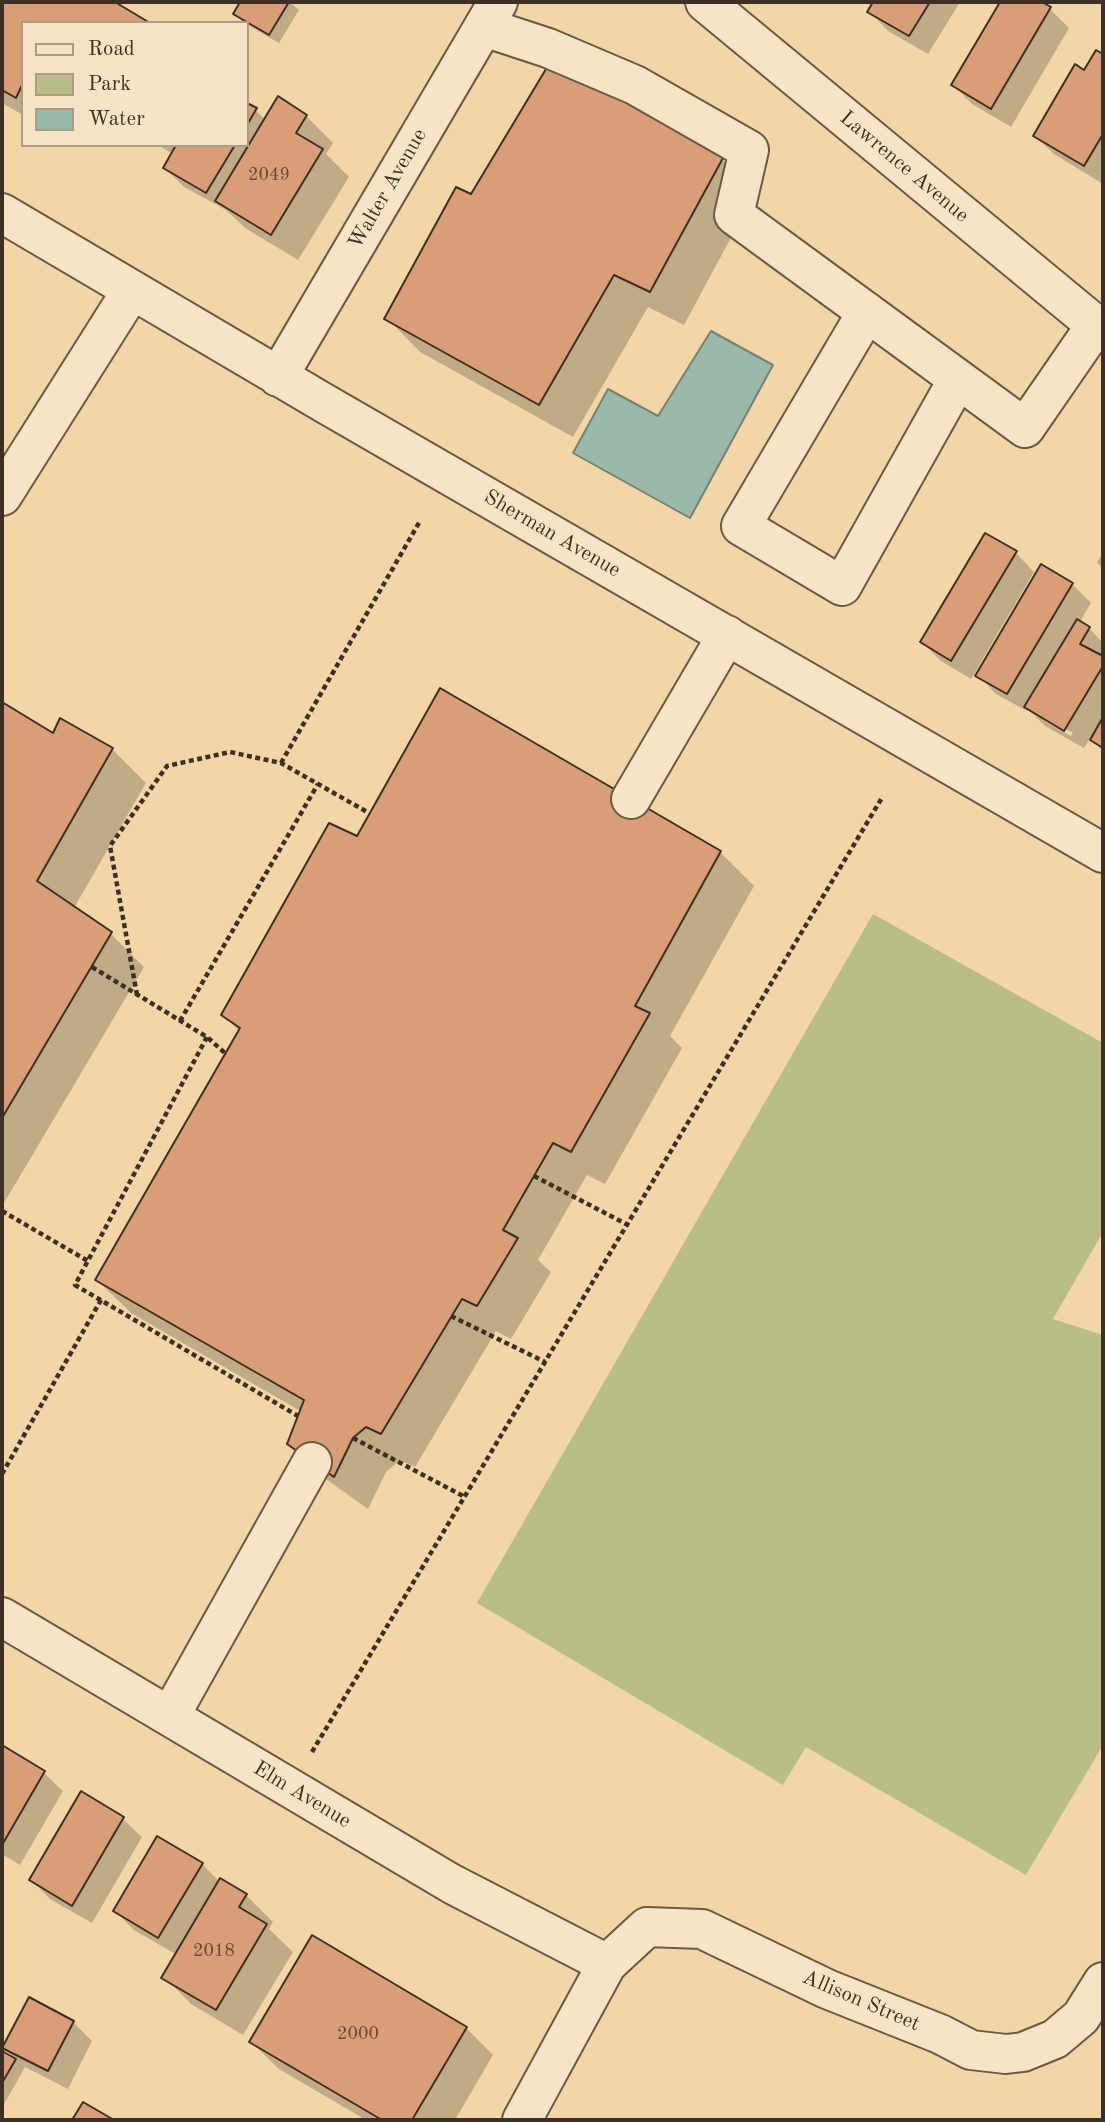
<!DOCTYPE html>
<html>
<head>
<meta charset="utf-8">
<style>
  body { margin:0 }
  #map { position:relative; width:1105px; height:2122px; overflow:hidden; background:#f2d6a8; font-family:"Old Standard TT",serif }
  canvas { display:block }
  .frame { position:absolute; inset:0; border:4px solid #3d2f23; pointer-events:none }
  .legend { position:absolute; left:21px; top:21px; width:228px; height:126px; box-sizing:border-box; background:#f7e4c6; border:2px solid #ad9c85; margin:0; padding:9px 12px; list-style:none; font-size:21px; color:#3d2f23 }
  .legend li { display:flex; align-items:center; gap:14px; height:35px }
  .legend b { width:35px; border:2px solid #ad9c85 }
</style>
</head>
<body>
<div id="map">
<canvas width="1105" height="2122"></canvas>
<div class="frame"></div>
<ul class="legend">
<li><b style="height:9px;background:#f7e4c6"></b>Road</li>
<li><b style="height:19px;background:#b9be89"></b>Park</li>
<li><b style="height:19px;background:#9bb9a9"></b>Water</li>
</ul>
</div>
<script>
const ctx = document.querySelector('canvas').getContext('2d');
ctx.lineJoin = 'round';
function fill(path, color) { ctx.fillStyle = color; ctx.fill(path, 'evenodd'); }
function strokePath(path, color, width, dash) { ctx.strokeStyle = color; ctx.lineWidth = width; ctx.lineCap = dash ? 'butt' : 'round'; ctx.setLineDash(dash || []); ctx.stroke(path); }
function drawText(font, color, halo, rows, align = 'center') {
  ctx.font = font + ' "Old Standard TT",serif'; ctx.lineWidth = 6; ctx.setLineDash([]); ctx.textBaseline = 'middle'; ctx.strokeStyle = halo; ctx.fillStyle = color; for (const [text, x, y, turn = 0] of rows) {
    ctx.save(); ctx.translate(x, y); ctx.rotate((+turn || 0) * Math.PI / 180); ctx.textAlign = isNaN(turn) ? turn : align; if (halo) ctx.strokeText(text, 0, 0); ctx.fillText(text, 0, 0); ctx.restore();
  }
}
fill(new Path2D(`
  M873,914l230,129v189l-50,87 50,16v410l-77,130 -220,-128 -23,38 -306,-182z`), '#b9be89');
const water = new Path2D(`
  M711,331l62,34 -83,153 -117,-65 35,-64 50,27z`);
fill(water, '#9bb9a9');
strokePath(water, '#758273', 2);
fill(new Path2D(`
  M2,2h110l35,21h-124v92l-21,-12z
  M242,2h48l9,8 -20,33 -35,-20 -9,-9z
  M875,2h85l-32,52 -40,-23 -18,-19z
  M1002,2h36l12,7 19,19 -58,99 -39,-23 -19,-19z
  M1097,52l6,4v128l-49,-30 -19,-18 50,-63z
  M247,105l8,5 11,10 40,-4 27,27 -7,11 23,23 -51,83 -53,-32 -19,-18 -42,-23 -19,-19 8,-14 -15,-9h89z
  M722,159l33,34 -71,132 -36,-18 -75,130 -153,-85 -33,-34 84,-122z
  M1016,553l18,19 -63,107 -30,-18 -19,-19z
  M1103,553v16l-6,-7z
  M1072,584l19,19 -12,20 10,5 14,15v108l-13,-13 -6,10 -39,-22 -17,-17 -1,2 -31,-17 -18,-19zM1046,718l27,15 -2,3 -25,-14z
  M2,704l52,31 58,14 34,34 -72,125 37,26 33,33 -140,236 -2,-2z
  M357,838l363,14 34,34 -84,150 12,12 -77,136 -18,-9 -49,85 13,12 -40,67 -15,-8 -81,136 -15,-7 -14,12 -18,37 -45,-32 -34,-34 13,-31 -171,-99 -34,-33 143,-248 -17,-17z
  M2,1747l42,26 19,18 -43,74 -18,-11z
  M81,1794l42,25 19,18 -50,86 -42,-24 -19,-19z
  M202,1864l18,18 26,13 27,27 -4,7 24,23 -50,83 -52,-31 -27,-27 13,-22 -43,-25 -19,-19z
  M73,2022l19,19 -24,48 -43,-22 -23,41v-55l15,8 -13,-13z
  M466,2028l27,27 -38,65h-89l-87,-51 -28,-27z`), '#0003');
const building = new Path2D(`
  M2,2h113l35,21h-127v60l-7,15 -14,-8z
  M240,2h49l-20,33 -36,-21z
  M873,2h57l-21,34 -42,-24z
  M1000,2h42l9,5 -60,102 -40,-24z
  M1096,50l7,4v80l-19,32 -51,-30 42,-72 9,6z
  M552,59l171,99 -73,134 -36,-17 -75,130 -155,-86 72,-132 15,7z
  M278,96l29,19 -11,18 27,16 -52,86 -56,-34z
  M247,103l10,5 -10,17z
  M176,145h59l-29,48 -43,-25z
  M985,533l32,18 -66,110 -31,-19z
  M1041,564l32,19 -66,111 -32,-18z
  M1077,619l13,8 -10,17 23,12v10l-39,65 -40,-24z
  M440,688l281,163 -86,155 15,7 -79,139 -18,-9 -50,87 15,8 -41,68 -15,-7 -81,135 -15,-7 -13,11 -19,39 -47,-33 17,-44 -209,-120 145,-252 -19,-13 108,-192 28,13z
  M2,702l51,31 7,-15 53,30 -76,133 75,51 -110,186z
  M1103,717v31l-13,-8z
  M2,1745l43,26 -43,74z
  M81,1791l43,26 -52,89 -43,-26z
  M157,1836l46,27 -45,75 -45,-27z
  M220,1878l27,16 -8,13 28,17 -51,86 -55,-32z
  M312,1935l155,92 -55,93h-30l-133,-78z
  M29,1997l45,24 -26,50 -46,-23z
  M2,2051l14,8 -14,24z
  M83,2102l31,18h-42z`);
fill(building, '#d99e77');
strokePath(building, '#3d2f23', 2);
const minor = new Path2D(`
  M705,2l398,329
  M484,27l64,21 87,37 114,65 -15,65 291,213 71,-103
  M2,213l322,190 779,450
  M867,312l-126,214 101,60 116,-207
  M278,377l220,-375
  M2,496l130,-206
  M631,799l96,-164
  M2,1617l450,267 155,80
  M170,1716l142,-254
  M522,2120l85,-156 40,-37 55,2 125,60 113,45 31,16 35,4 17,-2 32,-13 26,-22 22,-35`);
strokePath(minor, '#6a5944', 42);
strokePath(new Path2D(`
  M281,763l139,-242
  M92,967l115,70 19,17
  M137,995l-27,-149 57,-80 63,-14 51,11 88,50
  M180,1021l138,-237
  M207,1037l-132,248 223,131
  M534,1176l94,49
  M2,1211l86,50
  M451,1316l94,46
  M353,1438l112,59
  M2,1474l99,-174
  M312,1752l571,-956`), '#3d2f23', 4.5, [5, 3.5]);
strokePath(minor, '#f7e4c6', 38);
drawText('18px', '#644b38', null, [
  ["2049",269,175],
  ["2018",214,1951],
  ["2000",358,2034]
]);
drawText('21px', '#3d2f23', '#f7e4c6', [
  ["Lawrence Avenue",904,167,40],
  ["Walter Avenue",388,189,-60],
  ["Sherman Avenue",552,534,30],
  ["Elm Avenue",302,1795,31],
  ["Allison Street",861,2001,23]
]);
</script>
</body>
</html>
